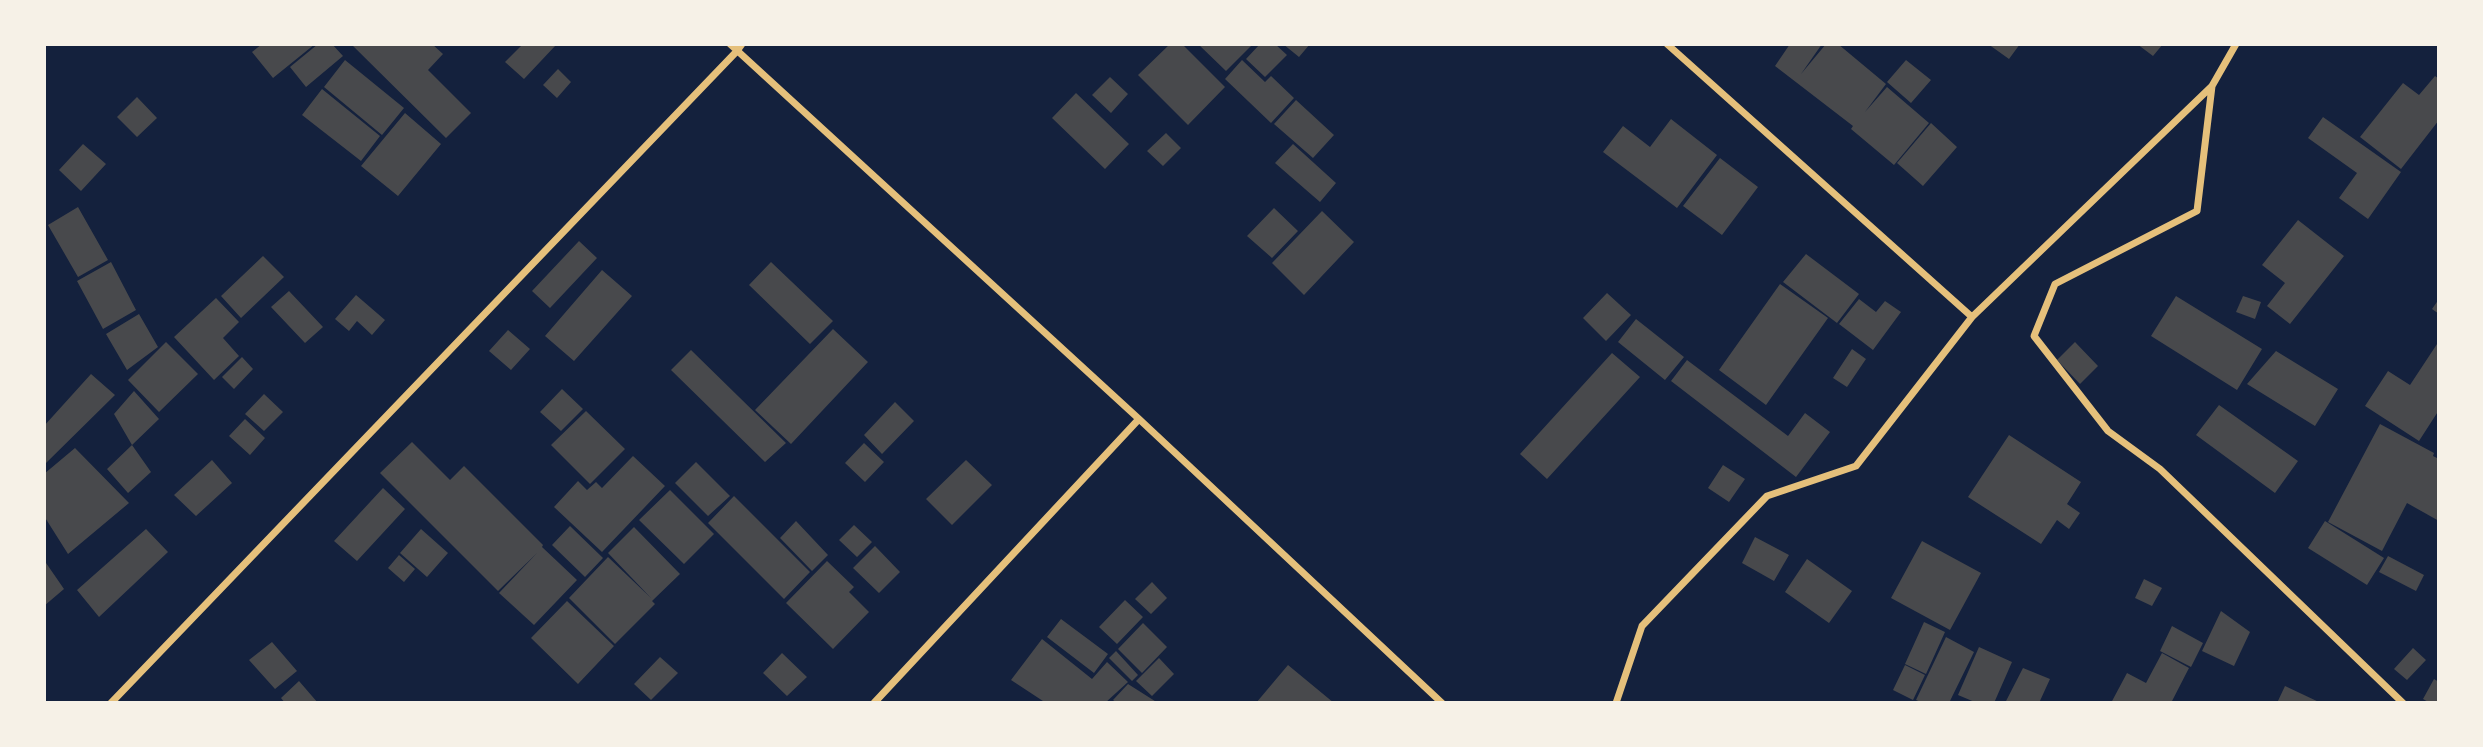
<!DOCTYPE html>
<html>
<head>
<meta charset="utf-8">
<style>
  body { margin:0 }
  #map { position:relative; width:2483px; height:747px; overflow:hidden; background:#14213d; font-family:Inter,sans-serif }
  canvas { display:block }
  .frame { position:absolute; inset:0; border:46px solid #f6f1e7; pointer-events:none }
</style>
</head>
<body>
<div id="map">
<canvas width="2483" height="747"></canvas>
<div class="frame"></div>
</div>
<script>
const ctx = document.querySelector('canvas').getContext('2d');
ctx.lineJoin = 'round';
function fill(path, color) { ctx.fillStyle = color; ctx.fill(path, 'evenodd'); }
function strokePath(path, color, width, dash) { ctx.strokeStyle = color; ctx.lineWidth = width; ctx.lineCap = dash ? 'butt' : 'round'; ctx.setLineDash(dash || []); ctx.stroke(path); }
fill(new Path2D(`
  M262,44h53l-42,34 -21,-26z
  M318,44h14l11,12 -37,31 -16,-20z
  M351,44h81l11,10 -15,16 43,43 -25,25z
  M523,44l33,1 -32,34 -19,-17z
  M1170,44h12l43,43 -37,38 -50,-50z
  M1198,44h55l-27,27z
  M1260,44h15l12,11 -22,22 -19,-18z
  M1283,44h27l-11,13z
  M1790,44h32l-21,30 25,-30h12l48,40 -21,28 22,-25 42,36 -35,42 -43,-36 2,-3 -78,-60z
  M1988,44h32l-11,15z
  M2137,44h26l-10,12z
  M345,60l59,48 -22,27 -58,-48z
  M1242,60l23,22 6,-6 23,22 -23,25 -46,-44z
  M1906,60l25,20 -20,23 -24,-21z
  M558,69l13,13 -14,16 -14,-13z
  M2435,76l4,3v41l-38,49 -41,-32 43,-54 16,12z
  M1110,77l18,17 -17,19 -19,-18z
  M322,89l58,47 -19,25 -59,-46z
  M1076,93l53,51 -24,25 -53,-51z
  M137,97l20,21 -20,19 -20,-20z
  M1296,100l38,35 -21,23 -39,-34z
  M405,113l36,31 -43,52 -37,-30z
  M2323,117l78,55 -33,47 -29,-21 18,-25 -49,-35z
  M1671,119l46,36 -40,53 -74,-56 20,-26 27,21z
  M1931,123l26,24 -34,39 -26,-23z
  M1166,133l15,15 -18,18 -16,-15z
  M83,144l23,20 -25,27 -22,-21z
  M1293,144l43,39 -16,19 -45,-39z
  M1720,158l38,29 -36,48 -39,-29z
  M78,207l30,53 -30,17 -30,-52z
  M1274,208l24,23 -26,27 -25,-22z
  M1322,211l32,31 -50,53 -32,-32z
  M2298,220l46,36 -54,68 -23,-18 18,-23 -23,-18z
  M579,241l18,17 -47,50 -18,-17z
  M1806,254l53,40 -22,29 -54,-41z
  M263,256l21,21 -43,41 -20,-22z
  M111,262l25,48 -33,19 -26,-48z
  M771,262l62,59 -23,23 -61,-59z
  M602,270l30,26 -58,65 -29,-25z
  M1780,284l48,34 -62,87 -47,-35z
  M289,291l34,36 -18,16 -34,-36z
  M1607,293l24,22 -25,26 -23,-23z
  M356,295l29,25 -13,15 -15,-14 -8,10 -14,-12z
  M2176,296l86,53 -25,41 -86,-54z
  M2243,296l18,6 -6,17 -19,-7z
  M216,298l23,24 -16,16 16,18 -25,24 -40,-43z
  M1859,299l17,13 9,-11 16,11 -28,38 -34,-26z
  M2439,299v15l-7,-5z
  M139,314l19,33 -31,23 -21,-36z
  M1636,319l48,38 -19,23 -47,-38z
  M833,329l35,33 -77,82 -36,-34z
  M508,330l22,19 -19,21 -22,-19z
  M2439,341v69l-20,31 -54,-35 23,-35 22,14z
  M166,342l32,32 -39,38 -31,-32z
  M2075,342l23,24 -18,18 -23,-24z
  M1852,349l14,10 -19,28 -14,-9z
  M691,350l95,93 -21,19 -94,-92z
  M2276,351l62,38 -23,37 -68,-42z
  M1612,353l28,24 -93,102 -27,-25z
  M242,357l11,12 -19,20 -12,-12z
  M1687,360l101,76 17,-23 25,19 -34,45 -125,-96z
  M91,374l24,21 -71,70v-39z
  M562,389l21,20 -22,22 -21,-19z
  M134,391l25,28 -27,26 19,27 -23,21 -21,-24 25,-24 -18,-31z
  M264,394l19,18 -19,19 -19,-17z
  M895,402l19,19 -32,33 -18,-19z
  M2219,405l79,56 -23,32 -79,-58z
  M586,411l39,38 -35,35 -39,-39z
  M245,419l20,19 -15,17 -21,-19z
  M2380,424l54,29 -1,3 6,3v62l-32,-18 -25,48 -54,-29z
  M2009,435l72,47 -14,22 13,9 -11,16 -12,-9 -16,24 -73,-47z
  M412,442l38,38 14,-14 79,79 -1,2 35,33 -43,45 -35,-32 38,-40 -39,38 -118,-118z
  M864,443l20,19 -19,20 -20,-19z
  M75,448l54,55 -61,51 -24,-38v-42z
  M633,456l32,30 -63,66 -48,-45 24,-26 9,9 9,-8 6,6z
  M212,460l20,23 -36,33 -22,-21z
  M966,460l26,25 -40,40 -26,-26z
  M696,462l34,34 -22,20 -33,-33z
  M1723,465l22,14 -16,23 -21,-14z
  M383,488l22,21 -48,52 -23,-20z
  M670,490l44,44 -30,30 -45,-44z
  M734,496l76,76 -26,27 -76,-76z
  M796,521l32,34 -16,16 -32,-33z
  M2325,521l59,37 -17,27 -59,-37z
  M854,525l18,17 -15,15 -18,-17z
  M570,526l33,32 -18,19 -33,-32z
  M634,527l46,47 -28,27 3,3 -40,40 -46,-46 39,-41 43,41 -43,-45z
  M146,529l22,23 -69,65 -22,-27z
  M421,529l27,24 -21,24 -27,-24z
  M1755,537l34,18 -15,26 -32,-18z
  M1922,541l59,32 -31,57 -59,-32z
  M875,546l25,26 -21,21 -26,-25z
  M399,555l16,14 -11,13 -16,-14z
  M2388,556l36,19 -8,16 -37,-19z
  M1807,559l45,32 -23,32 -44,-31z
  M44,560l20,29 -20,17z
  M827,561l27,26 -5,5 20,20 -36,37 -47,-46z
  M2144,579l18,9 -10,18 -17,-8z
  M1152,582l15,16 -16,16 -16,-15z
  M1125,600l18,17 -26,27 -18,-17z
  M567,601l47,45 -36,38 -47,-46z
  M2221,611l29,21 -16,34 -32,-15z
  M1061,619l47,35 -14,19 -47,-36z
  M1924,622l21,10 -19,42 -21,-10z
  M1143,623l24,24 -25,26 -24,-24z
  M2172,626l31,17 -12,24 -31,-16z
  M1946,637l28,15 -25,51h-26l-7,-3z
  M1042,639l50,40 15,-17 21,20 -23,21h-59l-35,-23z
  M272,642l25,29 -22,18 -26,-29z
  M1979,647l33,15 -18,41h-17l-19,-8z
  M2413,648l13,12 -19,20 -13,-11z
  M1116,651l22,24 -6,6 -23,-23z
  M782,653l25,24 -20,19 -24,-23z
  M2162,653l27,15 -18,35h-60l16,-30 19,10z
  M660,657l18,16 -27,27 -17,-16z
  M1159,658l15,16 -22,22 -16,-15z
  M1288,665l46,38h-78z
  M1905,665l20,10 -12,25 -20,-10z
  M2023,668l27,11 -11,24h-34z
  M2434,679l5,3v21h-9l-7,-4z
  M299,681l19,22h-33l-4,-5z
  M1128,684l30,19h-41l-4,-3z
  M2285,686l36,17h-44z`), '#48494c');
strokePath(new Path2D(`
  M730,44l409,375 303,284
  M1667,44l305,273
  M2212,86l-15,125 -142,73 -21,52 74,95 52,38 243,234
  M111,703l626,-652 5,-7
  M874,703l265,-284
  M1616,703l26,-77 125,-130 89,-30 116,-149 240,-231 24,-42`), '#e5c07b', 7);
</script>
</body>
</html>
